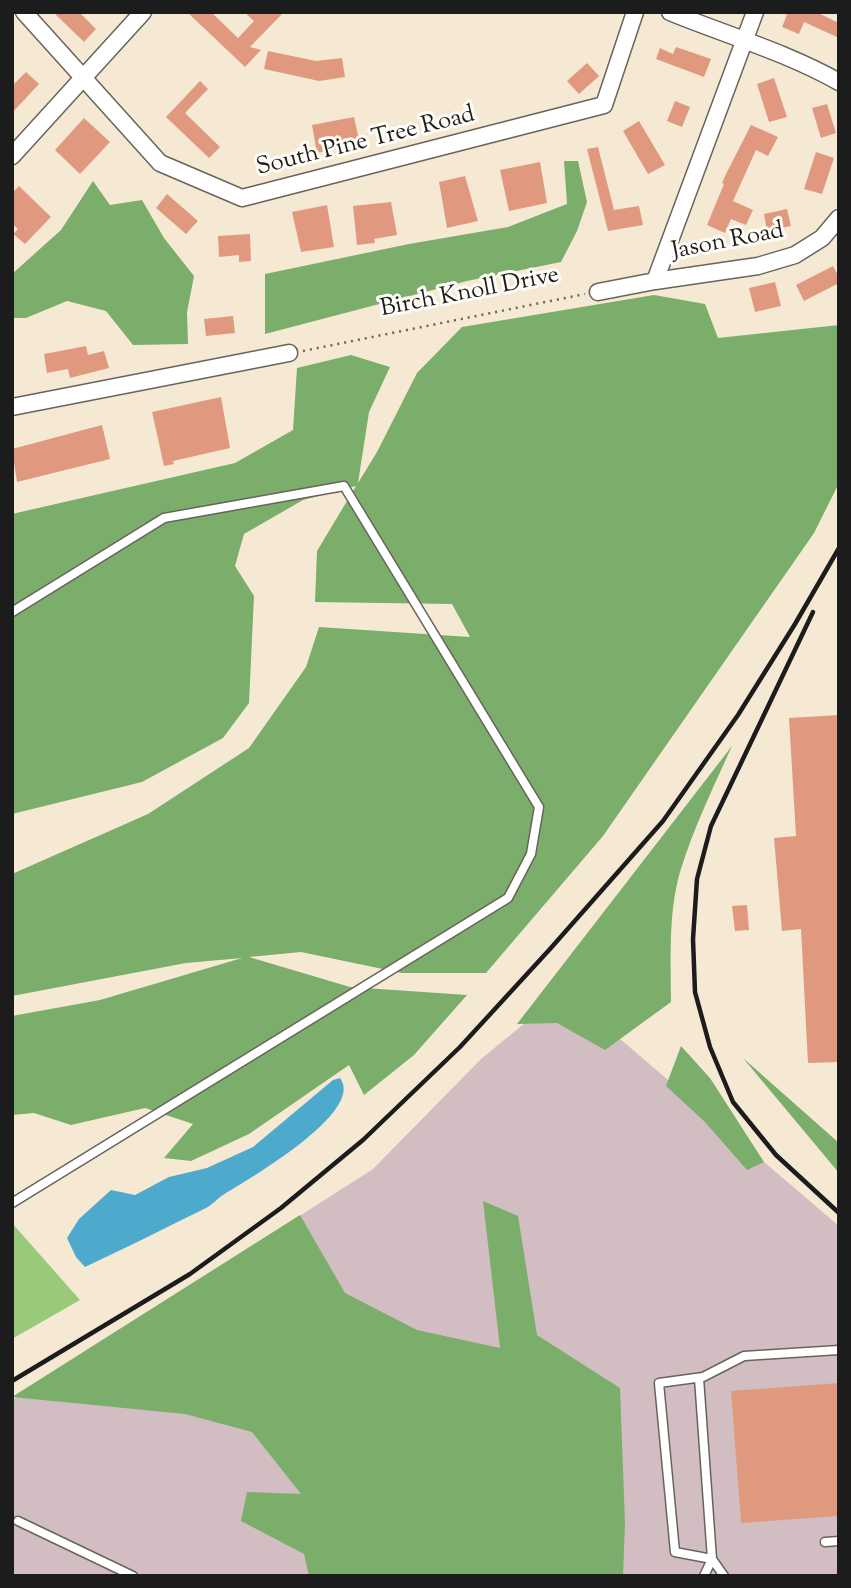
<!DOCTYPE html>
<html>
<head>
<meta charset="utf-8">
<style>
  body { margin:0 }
  #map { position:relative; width:851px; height:1588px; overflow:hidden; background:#f6e9d4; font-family:"Sorts Mill Goudy",serif }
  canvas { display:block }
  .frame { position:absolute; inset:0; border:14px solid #1c1c1c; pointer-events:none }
</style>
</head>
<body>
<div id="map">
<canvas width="851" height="1588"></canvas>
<div class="frame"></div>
</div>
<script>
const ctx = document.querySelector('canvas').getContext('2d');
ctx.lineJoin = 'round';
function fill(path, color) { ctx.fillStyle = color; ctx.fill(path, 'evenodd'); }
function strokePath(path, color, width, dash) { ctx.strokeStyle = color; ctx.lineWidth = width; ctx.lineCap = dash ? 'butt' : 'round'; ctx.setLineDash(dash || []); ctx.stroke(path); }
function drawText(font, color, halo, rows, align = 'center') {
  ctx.font = font + ' "Sorts Mill Goudy",serif'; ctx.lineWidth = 6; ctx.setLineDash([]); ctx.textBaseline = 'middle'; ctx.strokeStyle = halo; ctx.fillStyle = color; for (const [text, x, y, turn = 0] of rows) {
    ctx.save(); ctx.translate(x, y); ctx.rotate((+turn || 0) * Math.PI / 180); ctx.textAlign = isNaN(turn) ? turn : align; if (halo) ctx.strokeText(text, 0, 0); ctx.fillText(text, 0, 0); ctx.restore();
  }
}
fill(new Path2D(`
  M564,991l275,235v350h-827v-176l361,-231 108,-110z`), '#d2bec2');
fill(new Path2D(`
  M12,1223l68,77 -68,39z`), '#98ca7a');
fill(new Path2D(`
  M564,161h14l9,41 -10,29 -16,31 -94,19 -202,53v-60l144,-30 99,-17 59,-23z
  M93,181l17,24 32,-5 22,38 30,38 -7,36 1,32 -55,1 -27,-34 -39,-10 -41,17h-14v-44l49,-44z
  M654,295l51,9 13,34 121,-13v158l-25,50 -211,303 -117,137h-84l-101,-21 -52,5 101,30 117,8 -53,60 -50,40 -15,-30 -100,69 -58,27 -27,-3 29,-34 -48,-16 -74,17 -37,-12 -22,2v-99l88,-16 142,-42 -56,5 -174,33v-122l136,-60 101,-66 57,-81 13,-40 151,10 -18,-33 -137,-2 2,-51 39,-65 -53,14 -59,34 -9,32 19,30 -5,107 -26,35 -81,44 -130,32v-300l223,-51 58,-33 4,-62 54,-13 39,12 -21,45 -11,71 19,-31 40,-79 45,-46z
  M732,746c-19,42 -39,83 -52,126 -12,42 -9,88 -9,130l-66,48 -48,-27 -40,1z
  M681,1046l29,32 54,84 -17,8 -42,-48 -39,-36z
  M743,1058l96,85v30z
  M483,1201l35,15 19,119 83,53 5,135 -2,53h-314l-5,-22 -63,-33 6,-29 54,2 -49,-62 -67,-18 -173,-17 288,-182 45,78 72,37 83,18z`), '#7aae6a');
fill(new Path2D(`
  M340,1078c26,34 -93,102 -117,117 -6,4 -11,10 -17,13 -41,20 -80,40 -121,59l-9,-10 -9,-19 12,-19 32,-29 24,5 34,-18 38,-9 46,-21 80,-67z`), '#4eaacc');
fill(new Path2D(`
  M53,12h26l17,17 -12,13z
  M187,12h24l27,26 16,-17 -10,-9h40l-34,35 11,3 -16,17z
  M781,12h35l23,11v15l-35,-16 -5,12 -17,-7 5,-12z
  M676,47l35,12 -7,18 -48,-18 4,-11 13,6z
  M268,51l48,10 26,-3 3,19 -26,4 -55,-12z
  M587,63l12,13 -20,18 -12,-13z
  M26,72l13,12 -27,29v-27z
  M774,78l13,39 -18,5 -12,-38z
  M200,81l8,8 -23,24 35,34 -11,11 -43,-41z
  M675,101l15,6 -8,20 -15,-6z
  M827,104l9,29 -15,5 -9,-30z
  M354,117l6,27 -43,9 -5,-28z
  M84,118l26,24 -30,32 -25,-24z
  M639,121l26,44 -17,9 -25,-43z
  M751,125l27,12 -10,19 -12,-6 -23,51 20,9 -7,15 -15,-6 -6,14 -18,-8 17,-41 -2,-1 4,-9z
  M598,147l16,63 25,-4 4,19 -35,6 -21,-82z
  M816,152l18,6 -12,36 -18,-5z
  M540,162l7,41 -38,8 -9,-41z
  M465,176l13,45 -31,7 -8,-46z
  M19,186l32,31 -26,27 -12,-10 5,-5 -6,-5v-31z
  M167,194l31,27 -12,13 -30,-26z
  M391,202l6,33 -23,4 1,4 -18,2 -4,-39z
  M327,205l7,42 -33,5 -9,-40z
  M787,209l4,17 -24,5 -3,-17z
  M250,234l1,27 -12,1v-7l-20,2 -1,-21z
  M833,266l6,11v6l-35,18 -8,-16z
  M775,282l6,24 -26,6 -6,-24z
  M233,316l2,17 -29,3 -2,-17z
  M86,346l2,9 16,-4 5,17 -39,10 -2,-9 -21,4 -3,-19z
  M221,397l9,51 -57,13 1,3 -10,2 -12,-54z
  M102,425l8,34 -93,23 -5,-33z
  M839,715v347l-31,1 -7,-134 -19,2 -8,-93 22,-2 -7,-118z
  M747,905l2,25 -14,1 -3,-25z
  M839,1383v133l-98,7 -10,-132z`), '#e0997f');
const service = new Path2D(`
  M12,612l152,-94 180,-32 195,321 -8,47 -23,44 -496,305
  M699,1378l13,181 -8,17
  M18,1521l115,55
  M825,1542l14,-1
  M724,1576l-12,-17 -37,-7 -16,-169 44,-6 41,-21 95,-6`);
const minor = new Path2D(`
  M24,12l136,151 82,35 362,-93 31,-93
  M670,12c56,23 116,40 169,70
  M12,156l131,-144
  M655,281l100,-269
  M598,292l57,-11 103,-15 37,-11 27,-17 17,-20
  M12,407l277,-54`);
strokePath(service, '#68645c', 11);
strokePath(minor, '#68645c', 19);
strokePath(new Path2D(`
  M303,351l282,-57`), '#68645c', 2.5, [2, 5]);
strokePath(service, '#fff', 8);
strokePath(minor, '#fff', 16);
strokePath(new Path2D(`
  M813,612l-102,214 -14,53 -4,60 2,53 15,55 23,55 43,53 63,58
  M12,1381l178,-107 91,-66 82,-68 97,-93 90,-98 113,-128 75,-106 57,-91 44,-76`), '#1c1c1c', 4.5);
drawText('24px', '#1c1c1c', '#fdfcf7', [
  ["South Pine Tree Road",366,143,-14],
  ["Jason Road",728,243,-11],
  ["Birch Knoll Drive",470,294,-11]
]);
</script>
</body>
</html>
